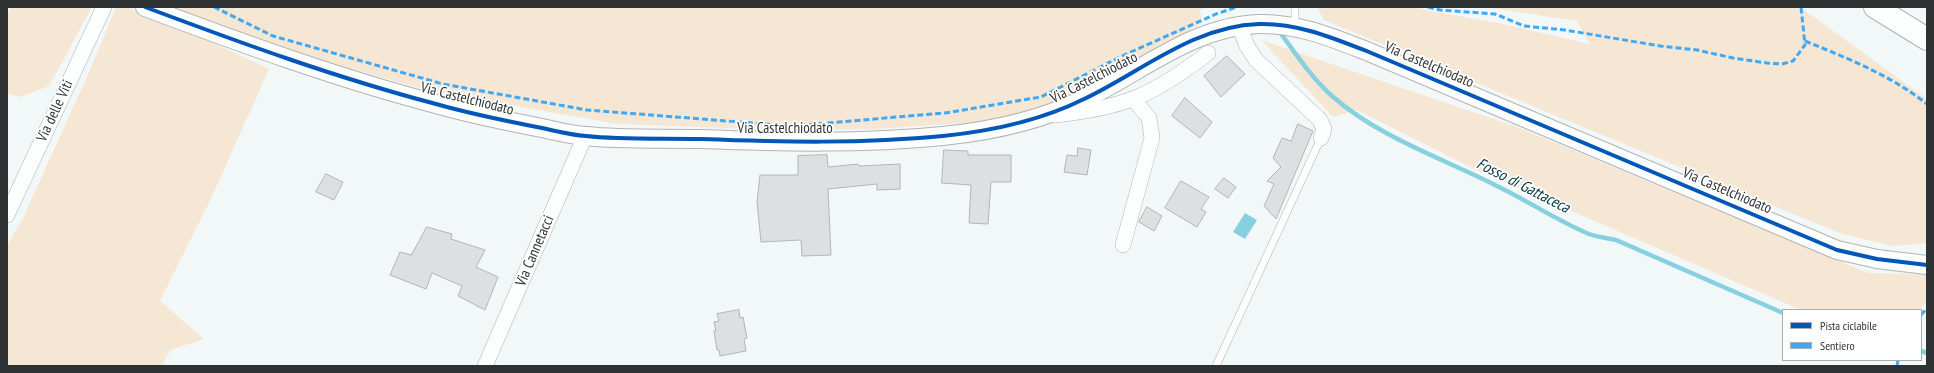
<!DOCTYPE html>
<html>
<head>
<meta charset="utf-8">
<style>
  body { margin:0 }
  #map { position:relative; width:1934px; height:373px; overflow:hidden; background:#f2f7f8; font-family:"PT Sans Narrow",sans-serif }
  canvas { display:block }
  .frame { position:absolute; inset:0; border:8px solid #2f3233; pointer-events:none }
  .legend { position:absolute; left:1782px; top:309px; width:140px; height:52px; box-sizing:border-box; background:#fff; border:1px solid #acadad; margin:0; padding:5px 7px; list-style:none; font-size:12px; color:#2f3233 }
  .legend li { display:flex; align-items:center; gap:8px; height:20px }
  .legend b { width:20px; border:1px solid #acadad }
</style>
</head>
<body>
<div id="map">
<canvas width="1934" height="373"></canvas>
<div class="frame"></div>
<ul class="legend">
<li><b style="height:5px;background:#0057b8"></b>Pista ciclabile</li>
<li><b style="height:5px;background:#3fa9f5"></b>Sentiero</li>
</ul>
</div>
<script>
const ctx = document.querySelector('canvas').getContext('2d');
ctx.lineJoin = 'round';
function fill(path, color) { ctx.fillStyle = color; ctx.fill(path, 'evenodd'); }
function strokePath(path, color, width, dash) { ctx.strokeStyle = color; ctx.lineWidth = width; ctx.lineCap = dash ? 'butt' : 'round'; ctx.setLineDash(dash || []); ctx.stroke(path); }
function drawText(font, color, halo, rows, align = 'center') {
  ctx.font = font + ' "PT Sans Narrow",sans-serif'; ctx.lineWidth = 3.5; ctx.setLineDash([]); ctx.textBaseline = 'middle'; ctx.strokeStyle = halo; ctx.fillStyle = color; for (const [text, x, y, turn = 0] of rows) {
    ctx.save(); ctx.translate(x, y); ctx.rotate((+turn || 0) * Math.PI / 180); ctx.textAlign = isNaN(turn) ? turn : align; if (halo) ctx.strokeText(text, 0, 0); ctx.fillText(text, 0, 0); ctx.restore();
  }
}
fill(new Path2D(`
  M11,7h81l-43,79 -29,11 -13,-4v-77z
  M116,7h10l88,36 55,26 -61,136 -48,96 44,38 -34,11 -8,16h-155v-120l16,-28 64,-141z
  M167,7h1044l-11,3 2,13 -126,71 -59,20 -37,8 -104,7 -93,1 -166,-6 -186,-33 -91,-25z
  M1317,7h92l94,17 87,20 -13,-23 -91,-14h314l127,92v144l-34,3 -51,-12 -518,-214z
  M1261,40l256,87 351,146 59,1v28l-8,8h-113l-12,-3 -320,-138 -117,-59 -24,7z`), '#f6e6d4');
fill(new Path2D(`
  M1245,213l12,7 -12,19 -12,-7z`), '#87d0df');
strokePath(new Path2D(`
  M1282,35c16,22 30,43 50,61 48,42 110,62 165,90 31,15 61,35 92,48 8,3 18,4 27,6l167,73
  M1921,351l6,2`), '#87d0df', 4.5);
const building = new Path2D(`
  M1227,56l18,18 -24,23 -17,-21z
  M1185,98l27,24 -12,16 -28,-22z
  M1298,124l15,7 -37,88 -12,-13 10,-22 -7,-3 14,-14 -8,-9 9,-20 9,3z
  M1078,148l13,2 -4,25 -23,-3 3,-17 10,1z
  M944,150l24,1v4h43v27h-20l-3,42 -19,-1 2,-38 -29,-2z
  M827,155l1,12 30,-3 1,2 41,-2v25l-23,1v-6l-49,5 3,66 -29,1 -1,-16 -40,2 -4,-40 3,-27h38v-19z
  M326,174l17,8 -9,18 -18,-8z
  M1224,178l12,9 -8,11 -13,-9z
  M1181,181l28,16 -8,12 5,3 -9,15 -32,-19z
  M1147,207l15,9 -8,15 -15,-9z
  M427,227l25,7 -1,5 34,11 -9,17 22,10 -13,33 -27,-14 4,-10 -30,-13 -6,16 -36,-14 10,-23 11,3z
  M739,310l1,8 3,-1 4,21 -3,1 2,12 -26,5 -1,-6h-2l-3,-19h2l-2,-9 5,-1 -2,-7z`);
fill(building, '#dce0e0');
strokePath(building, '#b1b5b6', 1);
const service = new Path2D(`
  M1295,7v20
  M1216,366l105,-228`);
const minor = new Path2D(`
  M1239,26l8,20 9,14 64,60 4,9 -3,9
  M1055,115c69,-7 99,-20 153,-62
  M7,215l97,-208
  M1123,245l29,-107 -3,-20 -15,-18
  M485,366l100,-230`);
const tertiary = new Path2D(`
  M145,7c96,36 192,71 291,97 35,10 70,17 106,24 14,3 29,7 44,8 37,4 76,2 115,3 80,3 162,5 242,-3 49,-5 97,-15 141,-37 57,-27 109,-73 175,-75 39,-1 74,14 110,28l468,198 40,9 50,6`);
const motorway = new Path2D(`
  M1875,7l52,32`);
strokePath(service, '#b0b4b5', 8);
strokePath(minor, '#b0b4b5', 16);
strokePath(tertiary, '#b0b4b5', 20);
strokePath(motorway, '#b0b4b5', 24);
strokePath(service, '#fdfefe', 7);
strokePath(minor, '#fdfefe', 15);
strokePath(tertiary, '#fdfefe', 18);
strokePath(motorway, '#fdfefe', 22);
strokePath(new Path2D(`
  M214,7l59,29 170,48 144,26 204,16 154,-13 96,-16 81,-41 94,-42 21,-7
  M1428,7l12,3 55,4 29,12 41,4 95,16 37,4 36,8 34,5 15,1 11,-3 12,-16 -4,-38
  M1805,41c42,17 85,34 122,63
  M1921,315l6,-7
  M1897,366l1,-6`), '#3fa9f5', 3, [6, 3]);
strokePath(new Path2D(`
  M145,7c96,36 192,71 291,97 35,10 70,17 106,24 14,3 29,7 44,8 37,4 76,2 115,3 80,3 162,5 242,-3 49,-5 97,-15 141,-37 57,-27 109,-73 175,-75 39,-1 74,14 110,28l468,198 40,9 50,6`), '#0057b8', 4);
drawText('15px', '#2f3233', '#fff', [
  ["Via Castelchiodato",1429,65,23],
  ["Via Castelchiodato",1094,78,-27],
  ["Via Castelchiodato",467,99,14],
  ["Via delle Viti",55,111,-65],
  ["Via Castelchiodato",785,129],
  ["Via Castelchiodato",1727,191,23],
  ["Via Cannetacci",535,251,-67]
]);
drawText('italic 16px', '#03363f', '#fff', [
  ["Fosso di Gattaceca",1523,186,27]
]);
</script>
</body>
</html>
